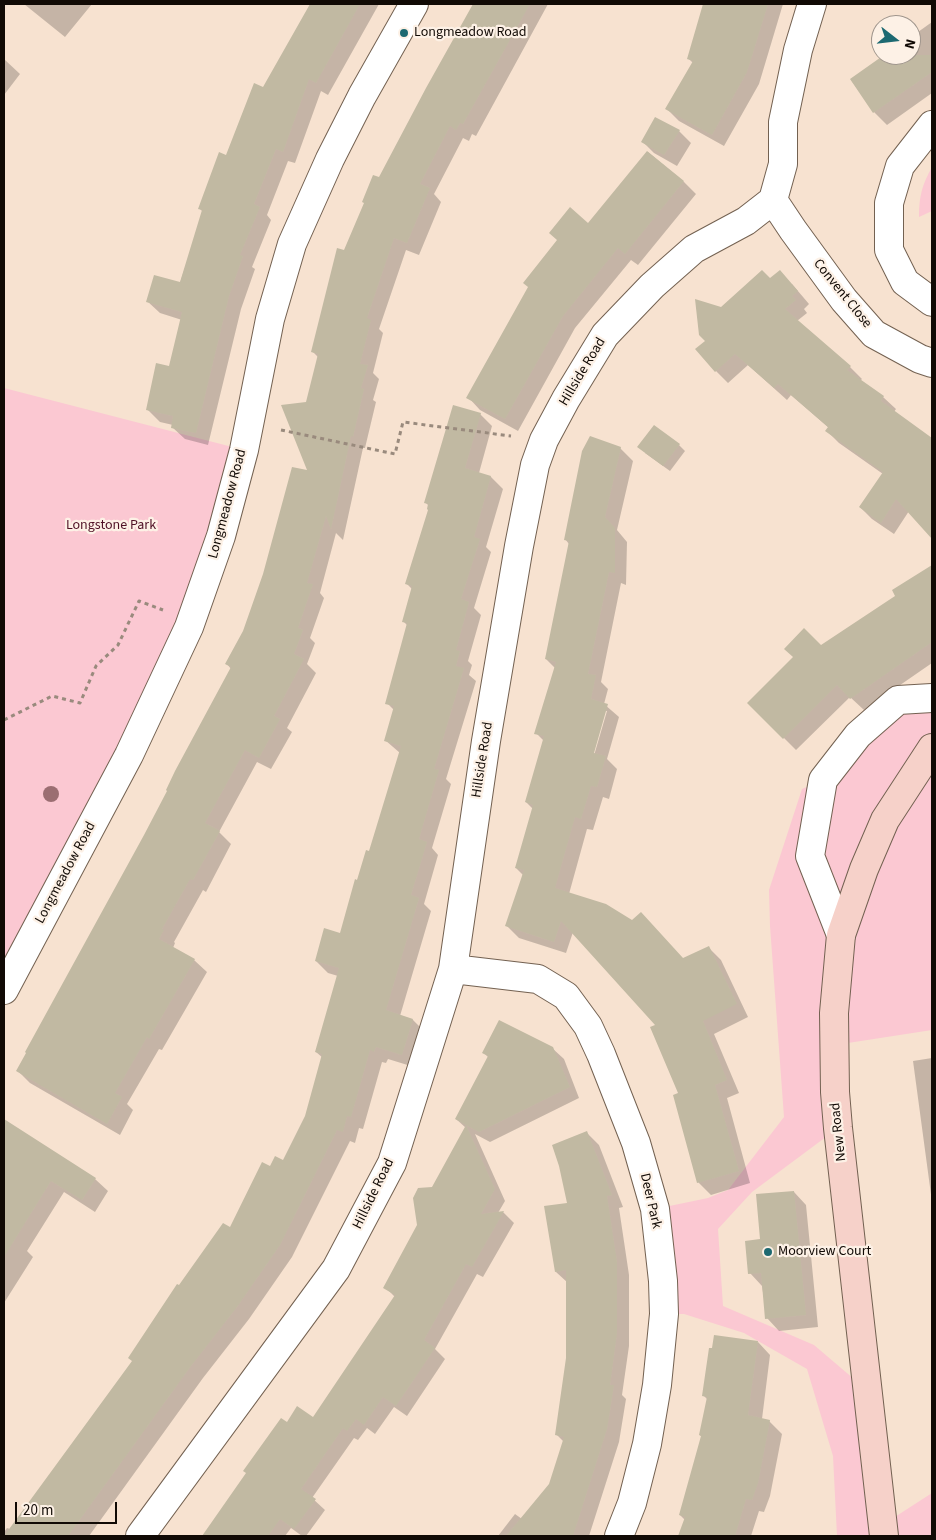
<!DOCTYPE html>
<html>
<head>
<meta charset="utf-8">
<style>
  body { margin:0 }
  #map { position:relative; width:936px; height:1540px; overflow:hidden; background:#f7e2d0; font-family:"Source Sans 3",sans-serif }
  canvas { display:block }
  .frame { position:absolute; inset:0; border:5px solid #110a05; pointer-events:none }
  .north { position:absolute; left:871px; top:15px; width:50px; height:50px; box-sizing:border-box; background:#fdf1e6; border:1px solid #9f958c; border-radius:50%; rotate:106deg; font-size:14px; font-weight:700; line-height:20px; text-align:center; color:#110a05 }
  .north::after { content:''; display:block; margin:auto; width:18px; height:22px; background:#1d6971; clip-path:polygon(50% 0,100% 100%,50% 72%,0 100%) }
  .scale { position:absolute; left:15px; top:1502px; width:102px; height:22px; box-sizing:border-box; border:2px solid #110a05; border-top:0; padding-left:6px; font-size:15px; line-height:18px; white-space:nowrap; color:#110a05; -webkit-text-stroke:4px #fdf1e6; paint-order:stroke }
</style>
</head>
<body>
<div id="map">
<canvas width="936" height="1540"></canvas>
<div class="frame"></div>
<div class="north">N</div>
<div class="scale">20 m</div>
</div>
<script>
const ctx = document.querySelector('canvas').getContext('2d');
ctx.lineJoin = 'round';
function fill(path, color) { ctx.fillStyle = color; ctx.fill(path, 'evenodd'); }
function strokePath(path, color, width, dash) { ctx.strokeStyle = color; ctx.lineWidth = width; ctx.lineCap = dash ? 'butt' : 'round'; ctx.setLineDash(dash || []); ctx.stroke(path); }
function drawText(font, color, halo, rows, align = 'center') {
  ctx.font = font + ' "Source Sans 3",sans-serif'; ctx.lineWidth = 4.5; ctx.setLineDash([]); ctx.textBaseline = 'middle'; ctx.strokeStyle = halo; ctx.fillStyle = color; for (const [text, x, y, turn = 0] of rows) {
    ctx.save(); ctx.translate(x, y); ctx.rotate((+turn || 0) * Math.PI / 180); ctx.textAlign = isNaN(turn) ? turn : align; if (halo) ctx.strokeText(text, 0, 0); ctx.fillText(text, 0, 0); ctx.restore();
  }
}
fill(new Path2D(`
  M932,167v44l-13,6c0,-21 3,-32 13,-50z
  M4,388l240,62 -23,86 -217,454z
  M932,698v332l-97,15 3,83 -86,64 -34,37 5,77 91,39 54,46 16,133 48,-31v43h-95l-4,-80 -26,-87 -63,-36 -60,-19h-20l-9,-105 53,-11 20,-8 56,-73 -14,-191 -1,-36 33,-101 21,-9 35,-45z`), '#fbc8d2');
fill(new Path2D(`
  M24,4h68l-27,33z
  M311,4h68l-51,91 -7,-4 -26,72 -7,-2 -21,54 4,5 -19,47 3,2 -14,40 -33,136 -23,-6 -13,-12 1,-2 -13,-3 -13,-13 23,-42 12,-47 -22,-7 -13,-12 33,-18 23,-71 -4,-4z
  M479,4h69l-72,132 -4,-2 -3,7 -6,-3 -29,56 7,8 -22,53 -13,-5 -27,79 4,4 -10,40 6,6 -6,21 3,2 -11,46h-2l-20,92 -7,-7 -16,60 4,5 -14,40 5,5 -8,21 9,9 -29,55 5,4 -21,37 -14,-7 -38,70 12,12 -25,48 -3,-2 -29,52 1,1 -2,5 21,12 13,12 -45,78 -3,-1 -32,55 6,6 -13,25 -90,-52 -12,-12 127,-235 86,-167 -4,-5 17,-33 65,-159 -2,-69 11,-46 -5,-5 31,-100 35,-73z
  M704,4h79l-24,80 -35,62 -45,-25 -12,-12 26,-46 -5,-5z
  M932,22v71l-45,32 -13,-13 -23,-32 35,-25h25v-18z
  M4,59l16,15 -16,21z
  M679,131l12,12 -14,23 -23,-13 -12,-12z
  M648,152l36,30 12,12 -58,71 -7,-5 -56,68 -57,103 -38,-21 -12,-13z
  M771,279l21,5 17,20 -5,5 3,4 -10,8 53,46 12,12 -2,2 23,16 13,12 -2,3 38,27v98l-23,-26 -15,23 -22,-15 -12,-12 23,-33 -44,-31 -12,-12 2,-3 -38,-33 -4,5 -39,-35 -20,18 -12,-12 -10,-30 15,-33z
  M480,414l12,12 -13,47 12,4 12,12 -17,58 5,5 -17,56 7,7 -13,46 4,4 -3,10 7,6 -30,98 5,5 -19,64 6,7 -14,49 7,7 -31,105 13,4 12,12 -11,35 -26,-8 -2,4 -4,-1 -19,67 -4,-1 -4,15 -5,-2 -58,116 -43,62 -46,59 -114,158h-85v-4l3,-4 3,1 123,-167 47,-75 50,-58 41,-61 13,-6 22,-45 17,-59 -7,-6 22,-76 -10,-3 -12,-12 25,-27 16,-53 12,-28 31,-100 -15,-13 9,-30 -7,-7 21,-77 -5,-5 9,-32 -6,-6 23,-73v-4l-4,-4z
  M679,445l6,6 -15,20 -25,-18z
  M620,448l13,13 -16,69 10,12 -1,43 -5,-2 -20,99 7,7 -4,15 15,13 -12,42 10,10 -8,30 -6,-2 -10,33 -6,-1 -18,65 114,65 26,-11 12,12 27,57 -34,17 25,59 -12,5 23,85 -39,12 -13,-13 -18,-89 -23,-68 -84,-93 -7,21 -47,-15 -12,-12 16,-51 -7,-7 17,-59 -7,-7 18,-61 -8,-8 19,-65 -9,-9 23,-115 -4,-5zM604,711h3l-14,48 -2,-1z
  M932,599v64l-68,47 -14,-13 -54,53 -47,-47 72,-57 91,-35z
  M552,1048l12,11 15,39 -89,44 -15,-8 30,67 -7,12 5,-1 11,11 -31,54 -6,-3 -42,75 10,10 -38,57 -13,-9 -19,27 -8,-6 -9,12 -4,-2 -42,60 13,12 -19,26h-4l-11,-8 -6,8h-80l82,-113 26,-4 82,-122 -10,-10 33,-61 14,-38 34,-60 -10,-9 33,-61 -5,-5z
  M932,1058v144l-19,-141z
  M8,1123l87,56 13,12 -13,21 -31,-20 -37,59 6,6 -29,46v-174z
  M586,1132l13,13 24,62 -4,1 10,67v71l-7,49 4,4 -7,43 -30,94h-91l17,-22 7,5 28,-34 14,-43 -8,-8 11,-76 1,-75 -12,-11 13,-68z
  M794,1192l12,13 12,122 -39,4 -12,-13 -5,-32 -12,-13 11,-33z
  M758,1342l12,13 -8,64 7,2 13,13 -12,62 -6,16 -5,-1 -8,25h-72l6,-16 -5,-5 22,-78 -2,-2 8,-35 -4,-4z`), '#0003');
fill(new Path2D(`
  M310,4h50l-44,79 -7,-4 -26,73 -7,-3 -22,55 6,3 -20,48 3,1 -14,40 -33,137 -25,-5 2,-12 -27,-6 10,-47 13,3 13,-54 -36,-10 8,-27 26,7 22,-72 -4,-1 21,-57 7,3 28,-72 9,4z
  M473,4h57l-67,120 -3,-1 -4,7 -6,-4 -30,58 10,4 -23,55 -13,-5 -27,80 4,2 -11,44 8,1 -7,23 3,1 -11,48 -2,-1 -20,93 -5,-13 -19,67 6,1 -15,44 5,2 -9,24 10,5 -30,57 6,3 -21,39 -14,-8 -40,73 15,8 -27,49 -3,-1 -28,50 2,1 -5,9 36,20 -46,80 -2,-2 -32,56 7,4 -15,27 -91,-53 10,-18 -1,-1 119,-217 23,-44 -1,-1 9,-19 56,-104 -6,-3 18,-33 20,-57 29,-107 15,3 -26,-65 25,-3 12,-48 -7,-2 26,-104 7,2 20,-47 -2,-1 11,-27 6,2 47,-89z
  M703,4h65l-21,68 -35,63 -47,-26 28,-48 -6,-2z
  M884,55h48v17l-59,41 -23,-34z
  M655,117l25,13 -16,25 -23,-13z
  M647,151l37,30 -59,73 -7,-6 -55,68 -58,103 -39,-21 62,-111 -5,-4 34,-43 -8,-7 21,-26 18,16z
  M762,270l8,8 10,-8 18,21 -6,5 4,4 -11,9 66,57 -4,4 37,26 -3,5 51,37v101l-36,-40 -15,24 -22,-16 24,-35 -58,-41 3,-4 -50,-43 -4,4 -39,-34 -20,18 -20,-23 10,-8 -6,-6 -4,-36 26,8z
  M453,405l28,8 -16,55 26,8 -17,61 6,2 -19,60 8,3 -13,48 4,1 -4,15 8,2 -30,101 5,1 -20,69 8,3 -16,53 8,3 -33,112 27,9 -11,36 -26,-8 -2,5 -4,-2 -19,67 -4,-1 -4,16 -6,-2 -57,115 -43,62 -46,59 -123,170h-64l128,-175 -4,-3 49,-74 2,1 44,-62 7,4 32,-65 8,4 5,-10 8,4 22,-44 17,-62 -7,-2 24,-84 -24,-7 9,-33 16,5 15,-54 2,1 9,-30 3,1 32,-105 -17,-5 10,-35 -9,-2 22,-81 -5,-1 10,-36 -7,-2 23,-74 -1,-1 1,-5 -4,-1z
  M654,425l26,19 -17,22 -26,-19z
  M590,436l31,11 -16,70 10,11v45l-6,-1 -21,102 8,1 -5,24 17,5 -14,49 12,3 -9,31 -6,-1 -10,33 -6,-2 -20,71 51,16 26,16 9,-8 42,46 26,-12 28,58 -34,17 24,59 -12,5 24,86 -42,12 -24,-88 5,-2 -28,-66 5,-2 -94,-104 -7,21 -49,-16 19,-56 -9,-2 18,-63 -8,-3 19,-66 -10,-2 22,-72 -11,-3 24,-118 -5,-1 18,-89z
  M932,565v77l-82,57 -13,-14 -54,54 -36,-36 46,-46 -9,-8 20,-21 17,17 74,-49 -3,-6z
  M499,1020l54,27 17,40 -91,45 -13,-7 29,64 -14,25 23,-3 -32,56 -6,-3 -42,76 11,8 -39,58 -13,-9 -19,28 -8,-6 -9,12 -4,-3 -42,61 15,10 -22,30 -14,-10 -12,17h-66l44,-63 -3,-2 38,-53 6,4 10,-16 16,11 82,-122 -12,-7 34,-63 -4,-27 5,-10 14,-1 34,-62 -11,-6 33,-63 -6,-3z
  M4,1119l92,59 -14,22 -31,-19 -47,76z
  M587,1131l25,64 -5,1 10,66v71l-7,52h4l-7,44 -34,107h-67l43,-52 15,-47 -9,-2 11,-77v-88l-11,2 -11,-66 23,-3 -8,-37 -7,-21z
  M794,1191l12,124 -41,4 -4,-46 -13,1 -3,-33 15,-2 -4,-45z
  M714,1335l44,6 -10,74 22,5 -12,63 -6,17 -6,-1 -11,37h-57l7,-19 -6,-2 22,-79 -2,-1 8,-38 -5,-1 7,-48h3z`), '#c1b9a2');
const minor = new Path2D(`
  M932,125l-32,41 -11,37v47l16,32 27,20
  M773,200l20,30 51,70 30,34 46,25 12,4
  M841,935l-31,-79 13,-76 35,-45 40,-35 34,-2
  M453,969l85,10 28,17 22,30 13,28 35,89 19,66 8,72 1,33 -7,71 -10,59 -15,59 -13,33
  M4,990l125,-235 60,-128 32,-91 23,-86 26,-131 22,-75 38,-85 32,-63 52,-92
  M140,1536l196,-267 56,-106 61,-194 33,-228 33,-195 16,-81 9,-25 22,-41 39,-64 47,-49 42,-37 52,-28 27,-21 10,-36v-42l15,-72 14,-46`);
const secondary = new Path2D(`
  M884,1536l-46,-408 -3,-36 -1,-79 7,-78 23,-66 21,-49 47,-72`);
strokePath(minor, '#736151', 30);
strokePath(secondary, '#736151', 30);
strokePath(new Path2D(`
  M281,430l114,24 8,-32 108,14
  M4,720l48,-24 28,7 16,-37 22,-21 21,-44 24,9`), '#998a7d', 3, [4, 4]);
strokePath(minor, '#fff', 28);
strokePath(secondary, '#f6d1c9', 28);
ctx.fillStyle = '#9b6e72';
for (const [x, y] of [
  [51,794]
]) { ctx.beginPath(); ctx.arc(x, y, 8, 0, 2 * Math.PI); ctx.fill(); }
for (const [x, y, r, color] of [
  [404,33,5,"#1d6971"],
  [768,1252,5,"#1d6971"]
]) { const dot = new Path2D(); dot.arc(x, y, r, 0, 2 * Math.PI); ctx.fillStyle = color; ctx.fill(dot); strokePath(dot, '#fdf1e6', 2); }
drawText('14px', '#110a05', '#fdf1e6', [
  ["Longmeadow Road",414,33],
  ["Moorview Court",778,1252]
], 'left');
drawText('14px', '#110a05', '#fdf1e6', [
  ["Convent Close",842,294,51],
  ["Hillside Road",583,372,-59],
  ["Longmeadow Road",228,504,-75],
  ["Hillside Road",483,760,-81],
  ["Longmeadow Road",66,873,-62],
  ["New Road",839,1132,-96],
  ["Hillside Road",374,1194,-64],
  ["Deer Park",650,1201,77]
]);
drawText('14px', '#4f1025', '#fdf1e6', [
  ["Longstone Park",111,526]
]);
</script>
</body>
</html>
